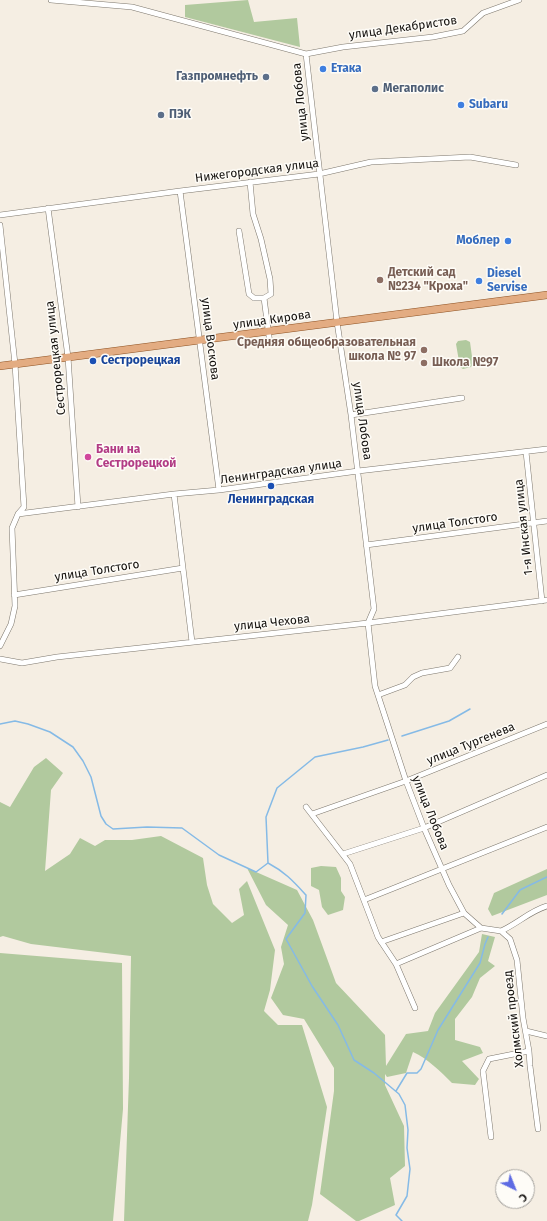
<!DOCTYPE html>
<html>
<head>
<meta charset="utf-8">
<style>
  body { margin:0 }
  #map { position:relative; width:547px; height:1221px; overflow:hidden; background:#f5eee3; font-family:"Fira Sans",sans-serif }
  canvas { display:block }
  .north { position:absolute; left:495px; top:1169px; width:40px; height:40px; box-sizing:border-box; background:#fefcf7; border:1px solid #a09e9a; border-radius:50%; rotate:137deg; font-size:11px; font-weight:700; line-height:16px; text-align:center; color:#14110e }
  .north::after { content:''; display:block; margin:auto; width:14px; height:18px; background:#5e6be3; clip-path:polygon(50% 0,100% 100%,50% 72%,0 100%) }
</style>
</head>
<body>
<div id="map">
<canvas width="547" height="1221"></canvas>
<div class="north">С</div>
</div>
<script>
const ctx = document.querySelector('canvas').getContext('2d');
ctx.lineJoin = 'round';
function fill(path, color) { ctx.fillStyle = color; ctx.fill(path, 'evenodd'); }
function strokePath(path, color, width, dash) { ctx.strokeStyle = color; ctx.lineWidth = width; ctx.lineCap = dash ? 'butt' : 'round'; ctx.setLineDash(dash || []); ctx.stroke(path); }
function drawText(font, color, halo, rows, align = 'center') {
  ctx.font = font + ' "Fira Sans",sans-serif'; ctx.lineWidth = 3; ctx.setLineDash([]); ctx.textBaseline = 'middle'; ctx.strokeStyle = halo; ctx.fillStyle = color; for (const [text, x, y, turn = 0] of rows) {
    ctx.save(); ctx.translate(x, y); ctx.rotate((+turn || 0) * Math.PI / 180); ctx.textAlign = isNaN(turn) ? turn : align; if (halo) ctx.strokeText(text, 0, 0); ctx.fillText(text, 0, 0); ctx.restore();
  }
}
fill(new Path2D(`
  M248,0l6,22 43,-4 3,29 -115,-30v-12z
  M466,340l4,2 3,22 -2,3 -8,2 -3,-2 -4,-23 2,-3z
  M46,758l17,15 -12,17 -6,81 25,-17 10,-16 15,8 10,-6h27l29,-4 42,22 4,27 6,19 19,19 12,-8 -5,-26 8,-8 28,69 -5,40 -6,21 14,14h24l25,82 -15,98 -4,16h-184l5,-143 2,-122 -100,-12 -28,-8 -3,1v-135l10,5 24,-40z
  M321,866l15,1 5,11v13l4,6 -2,13 -15,5 -6,-8 -3,-17 -8,-4v-18z
  M247,868l50,22 16,30 23,63 49,52 1,31 20,-32 22,-3 7,-18 44,-61 3,-18 13,3 -7,24 7,5 -15,12 -8,19 -17,22v21l25,7 3,6 -21,8 17,18 -4,6 -23,-2c-12,-12 -24,-24 -39,-31l-7,21 -19,4 -2,-3v11l19,41 1,40 -15,12 5,27 -36,16h-3l-36,-27 14,-103v-23l-30,-49 -21,-4 -12,-17 13,-34 -3,-17 7,-22 -22,-20z
  M547,869v26l-55,21 -4,-7 6,-16z
  M0,953l122,10 1,146 -10,112h-113z`), '#b1c99e');
strokePath(new Path2D(`
  M0,724l15,-3 13,3 22,8 23,15 10,14 8,16 10,39 5,8 7,5 34,-2 35,1 37,27 37,17 12,-9c17,9 25,18 38,32l-1,18 -19,26 26,47 26,39 16,35 20,13 25,21 6,11 3,25 -1,18 3,21 -3,27 -11,19 6,6
  M402,736l47,-15 21,-12
  M268,863l-2,-46 11,-29 38,-31 48,-10 25,-7
  M502,914l18,-24 6,-3 21,-10
  M396,1091l11,-18h10l4,-4 17,-39 42,-67 5,-19 3,-7`), '#85bae6', 1.5);
const minor = new Path2D(`
  M51,0l81,7 174,47 37,-7 90,-10 30,-6 20,-18 36,-13
  M306,54l31,268 14,93 23,194 -6,14 7,63 31,95 18,47 25,57 15,28 17,15 20,3 9,8 7,21 6,58 6,33 1,15 8,63
  M250,182l3,32 8,25 9,40 1,15 -7,4 6,46
  M180,191l39,299
  M48,208l20,149 10,150
  M0,215l180,-24 139,-17 52,-12 99,-5 46,8
  M0,225l15,139 9,143 -6,7 -6,14 3,78 -4,18 -11,22
  M239,231l10,63 5,4h10
  M351,415l111,-17
  M526,452l16,149
  M174,494l18,148
  M18,514l156,-20 45,-4 139,-19 189,-22
  M366,545l181,-24
  M14,595l169,-27
  M0,659l22,4 35,-6 311,-34 179,-23
  M378,695l27,-10 8,-8 9,-4 28,-5 8,-11
  M306,807l44,57 28,73 18,27 19,44
  M312,814l94,-33 141,-57
  M343,854l81,-26 123,-53
  M364,900l183,-73
  M501,931c16,-7 29,-20 46,-25
  M381,942l83,-29
  M396,964l85,-36
  M526,1031l21,5
  M491,1137l-8,-66 6,-12 40,-8`);
const major = new Path2D(`
  M0,366l547,-71`);
strokePath(minor, '#7d776d', 6);
strokePath(major, '#8e5223', 8);
strokePath(minor, '#fff', 5);
strokePath(major, '#e3ac82', 7);
for (const [x, y, r, color] of [
  [323,69,4,"#3f7fe0"],
  [266,77,4,"#5c6f8a"],
  [375,89,4,"#5c6f8a"],
  [461,105,4,"#3f7fe0"],
  [161,115,4,"#5c6f8a"],
  [508,241,4,"#3f7fe0"],
  [380,280,4,"#8d6e63"],
  [479,281,4,"#3f7fe0"],
  [424,350,4,"#8d6e63"],
  [93,361,4,"#1a4fb4"],
  [424,363,4,"#8d6e63"],
  [88,457,4,"#d1479c"],
  [271,486,4,"#1a4fb4"]
]) { const dot = new Path2D(); dot.arc(x, y, r, 0, 2 * Math.PI); ctx.fillStyle = color; ctx.fill(dot); strokePath(dot, '#fefcf7', 1.5); }
drawText('12px', '#14110e', '#fefcf7', [
  ["улица Декабристов",403,28,-8],
  ["улица Лобова",301,102,-96],
  ["Нижегородская улица",257,171,-7],
  ["улица Кирова",272,320,-8],
  ["улица Воскова",210,339,83],
  ["Сестрорецкая улица",56,358,-96],
  ["улица Лобова",362,421,82],
  ["Ленинградская улица",281,472,-8],
  ["улица Толстого",455,523,-8],
  ["1-я Инская улица",524,527,-96],
  ["улица Толстого",97,571,-9],
  ["улица Чехова",272,623,-6],
  ["улица Тургенева",471,744,-22],
  ["улица Лобова",430,813,68],
  ["Холмский проезд",514,1019,-97]
]);
drawText('bold 12px', '#366cbe', '#fefcf7', [
  ["Етака",331,69],
  ["Subaru",469,105],
  ["Моблер",500,241,"right"],
  ["Diesel",487,274],
  ["Servise",487,288]
], 'left');
drawText('bold 12px', '#4e5e75', '#fefcf7', [
  ["Газпромнефть",258,77,"right"],
  ["Мегаполис",383,89],
  ["ПЭК",169,115]
], 'left');
drawText('bold 12px', '#785e54', '#fefcf7', [
  ["Детский сад",388,273],
  ["№234 \"Кроха\"",388,287],
  ["Средняя общеобразовательная",416,343,"right"],
  ["школа № 97",416,357,"right"],
  ["Школа №97",432,363]
], 'left');
drawText('bold 12px', '#164399', '#fefcf7', [
  ["Сестрорецкая",101,361],
  ["Ленинградская",271,500,"center"]
], 'left');
drawText('bold 12px', '#b23c85', '#fefcf7', [
  ["Бани на",96,450],
  ["Сестрорецкой",96,464]
], 'left');
</script>
</body>
</html>
